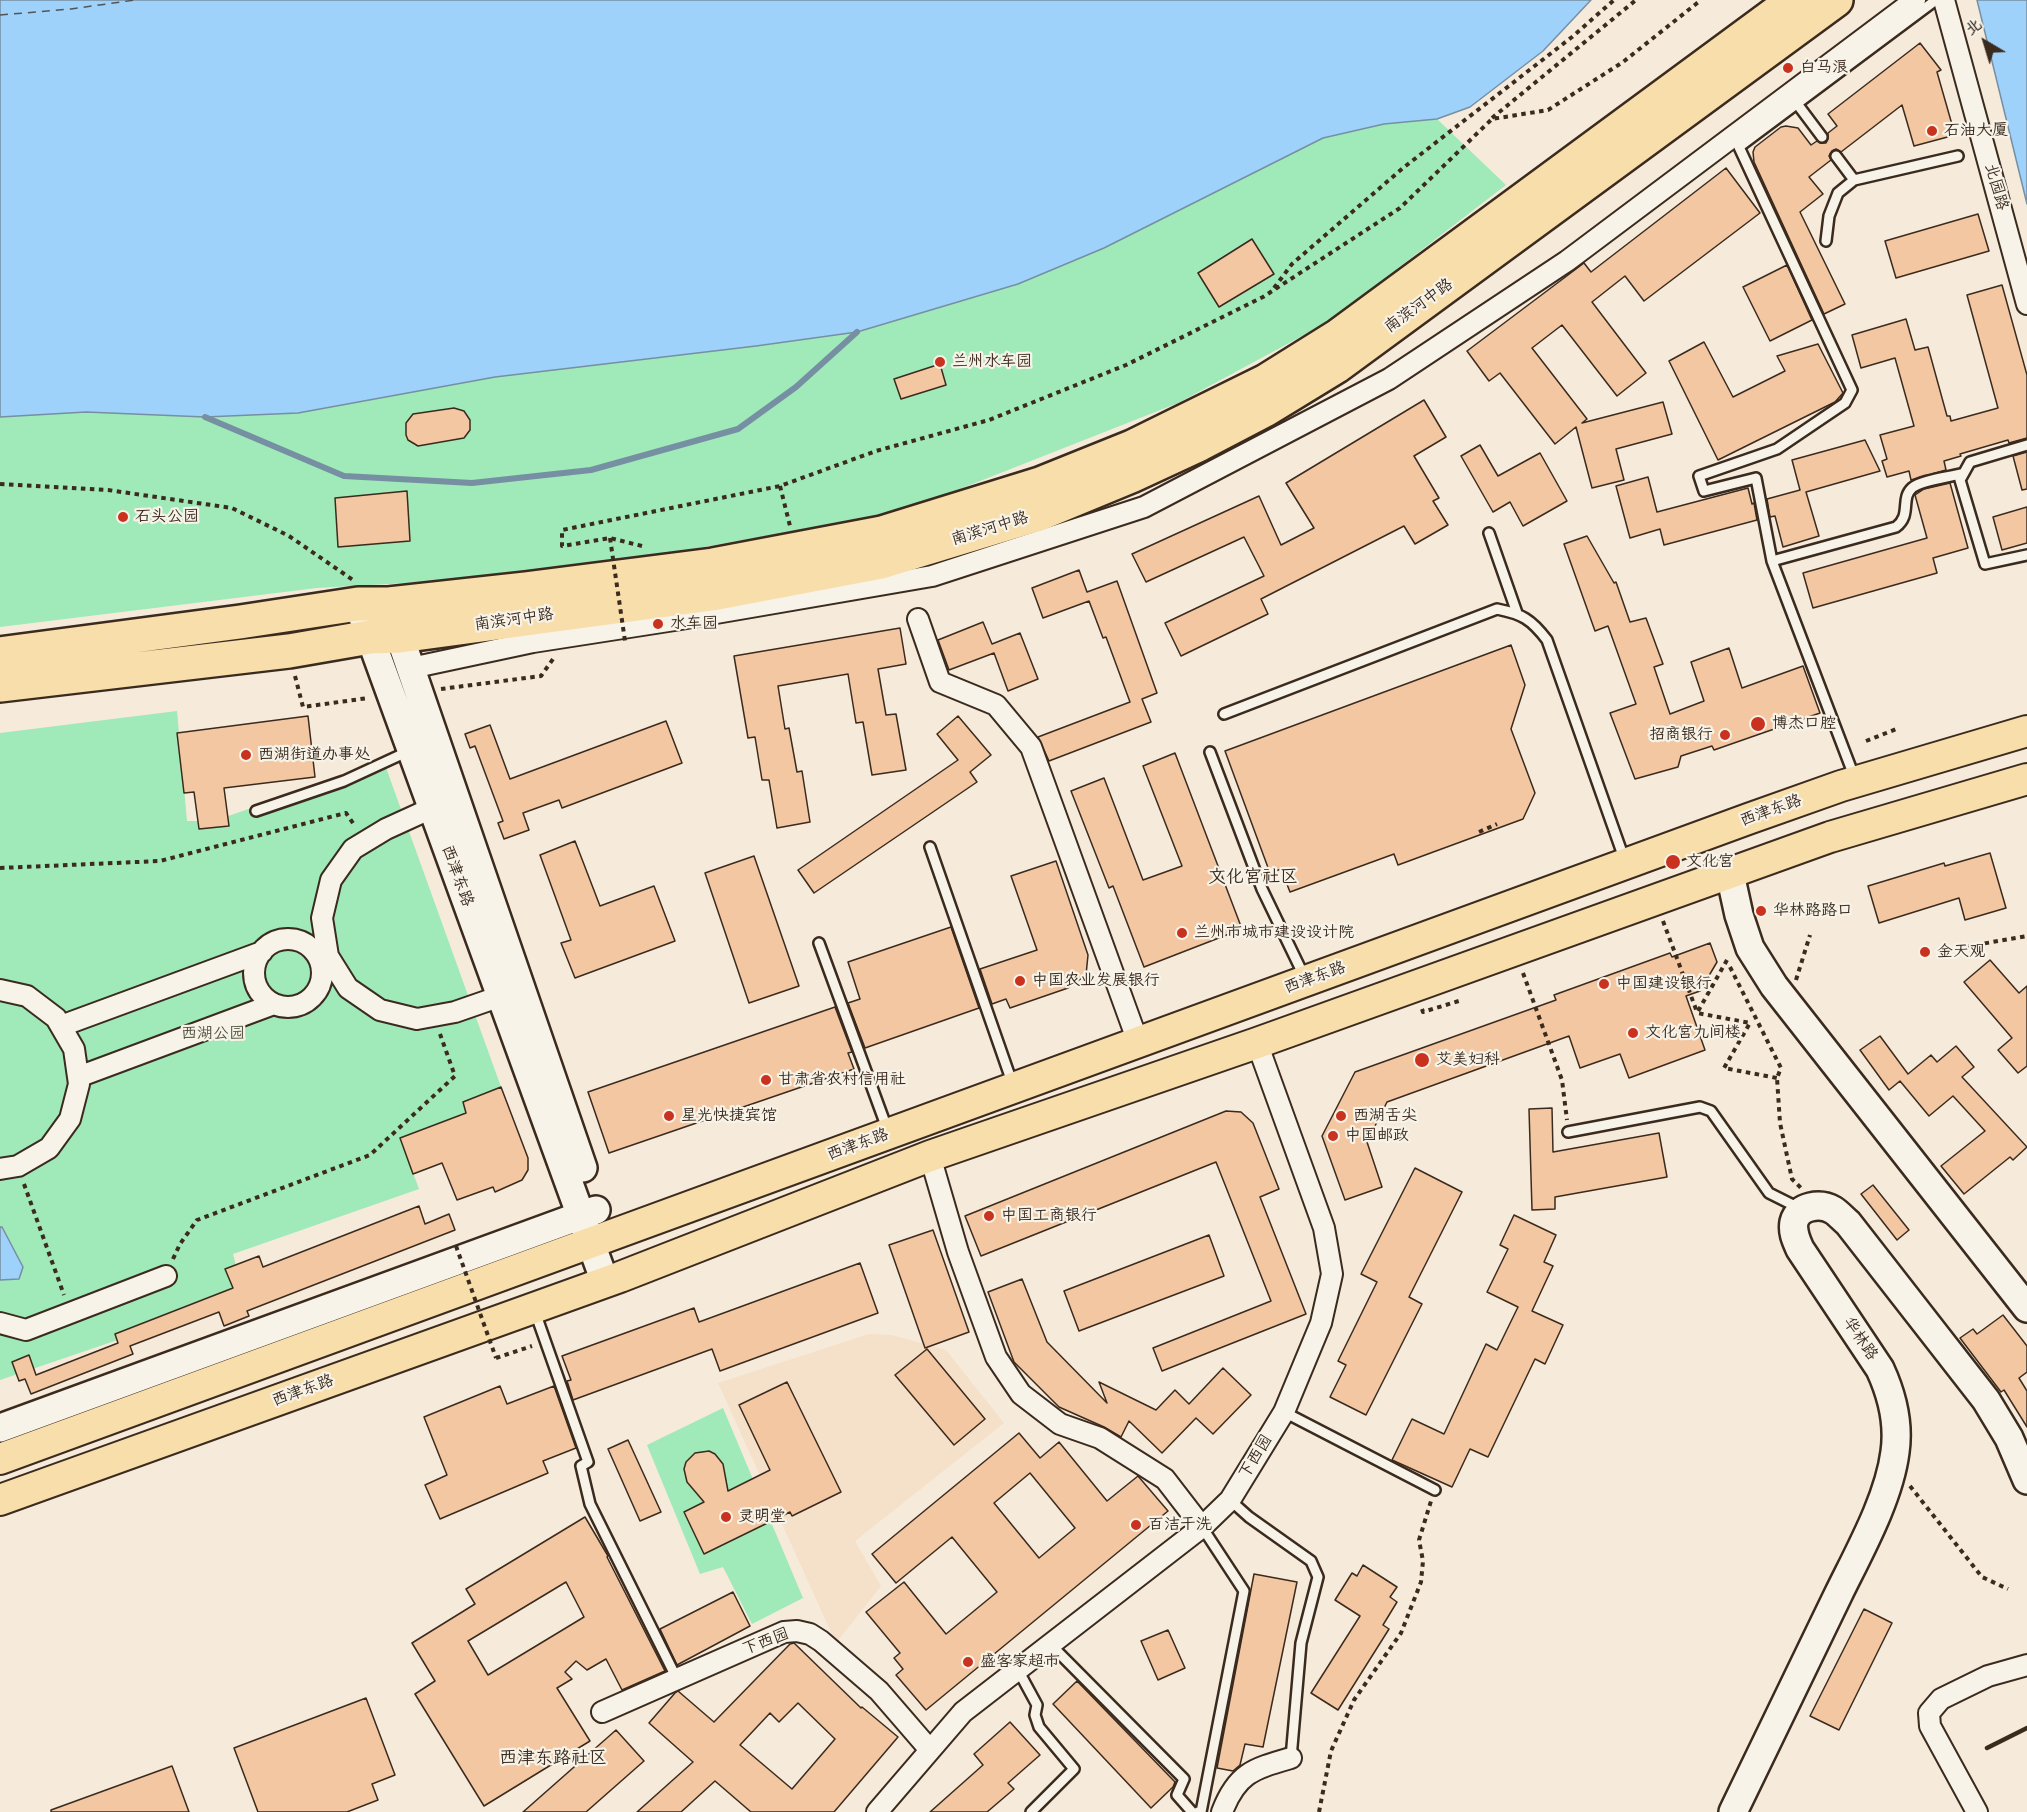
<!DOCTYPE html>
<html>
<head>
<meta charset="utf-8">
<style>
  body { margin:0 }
  #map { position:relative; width:2027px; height:1812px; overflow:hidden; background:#f6eada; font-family:"Balsamiq Sans","LXGW WenKai TC",sans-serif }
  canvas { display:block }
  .north { position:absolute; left:1955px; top:12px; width:60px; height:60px; -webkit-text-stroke:4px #f7f3e8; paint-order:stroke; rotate:322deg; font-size:16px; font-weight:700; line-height:24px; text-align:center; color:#3b2a1e }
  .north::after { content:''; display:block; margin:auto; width:21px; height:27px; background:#3b2a1e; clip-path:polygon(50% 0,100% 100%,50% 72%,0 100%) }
</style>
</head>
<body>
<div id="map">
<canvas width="2027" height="1812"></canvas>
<div class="north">北</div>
</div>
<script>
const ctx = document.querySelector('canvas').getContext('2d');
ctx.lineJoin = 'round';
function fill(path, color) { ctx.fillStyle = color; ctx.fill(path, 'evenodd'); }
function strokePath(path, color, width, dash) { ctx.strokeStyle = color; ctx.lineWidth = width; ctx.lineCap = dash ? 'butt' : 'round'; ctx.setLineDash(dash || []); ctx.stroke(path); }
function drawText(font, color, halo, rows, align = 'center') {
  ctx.font = font + ' "Balsamiq Sans","LXGW WenKai TC",sans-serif'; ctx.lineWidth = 4.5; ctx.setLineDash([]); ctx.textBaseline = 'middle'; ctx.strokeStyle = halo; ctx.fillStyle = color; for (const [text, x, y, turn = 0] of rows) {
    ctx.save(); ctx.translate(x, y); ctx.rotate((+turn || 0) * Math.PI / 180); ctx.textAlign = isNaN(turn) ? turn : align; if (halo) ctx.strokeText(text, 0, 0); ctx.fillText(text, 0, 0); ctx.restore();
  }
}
fill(new Path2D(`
  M869,1334l23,1 54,15 58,73 -149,118 26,45 -45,57 -118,-260z`), '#f5e0c9');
fill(new Path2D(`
  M1437,119l69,66 -178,137 -150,81 -279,110 -259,45 -214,24 -109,6 -317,39v-210l86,-5 119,5 93,-4 197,-36 261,-31 348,-98 219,-110 61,-14z
  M177,711l10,110h27l170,-59 117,325 -38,15 3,11 -66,25 19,51 -186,65 11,43 -244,83v-647z
  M723,1408l80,190 -51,26 -29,-57 -23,7 -53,-129z`), '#a0e9b8');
const water = new Path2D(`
  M0,0h1591l-48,51 -73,56 -33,12 -53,5 -61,14 -219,110 -86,36 -161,48 -101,14 -261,31 -197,36 -93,4 -119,-5 -86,5z
  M1977,0h50v204z
  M0,1227h2l21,40 -4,12 -19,1z`);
fill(water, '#9ed2fb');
strokePath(water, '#768fa3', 1.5);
strokePath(new Path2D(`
  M205,417l139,59 128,7 119,-13 147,-41 58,-42 61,-55`), '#768fa3', 6);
strokePath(new Path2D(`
  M0,15l71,-6 64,-9`), '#545455', 1.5, [8, 6]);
const building = new Path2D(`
  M1920,43l21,27 -4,2 18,63 -41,11 -12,-41 -61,47 -5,-3 -4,2 -3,5 2,4 -22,17 14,17 -23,18 45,92 -21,10 -70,-152 -1,-10 2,-5 26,-20 5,-1 12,2 13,17 6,-4 3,2h6l2,-4v-6l9,-7 -9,-12z
  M1726,168l34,45 -116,88 -19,-25 -33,26 54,71 -29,23 -55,-71 -30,23 55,71 -5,4 81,-21 9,32 -56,15 8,31 -32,8 -16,-61 -21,17 -55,-71 -11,8 -22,-30 117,-88 7,9z
  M1978,214l11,37 -93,27 -11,-37z
  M1252,239l22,35 -55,33 -21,-34z
  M1787,265l25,55 -42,21 -27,-54z
  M2002,285l25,90v63l-18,5 -1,-3 -48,14 1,2 -17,5 2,9 -35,10 -2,-9 -22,6 -5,-16 5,-2 -7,-24 34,-9 -19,-68 -34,10 -9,-33 54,-16 9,31 13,-3 19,69h3l1,5 47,-13 -31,-113z
  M1704,342l29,55 52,-26 -8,-15 41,-12 25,49 -8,9 -117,58 -49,-99z
  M940,364l6,21 -45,14 -7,-20z
  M1424,400l22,37 -32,19 25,42 -6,3 15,24 -33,19 -11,-18 -143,73 7,15 -87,42 -16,-33 99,-47 -20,-39 -98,45 -14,-28 127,-58 22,49 33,-17 -28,-45z
  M454,408l10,3 6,9v10l-6,8 -46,8 -10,-6 -2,-5v-12l7,-9z
  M1865,440l15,31 -74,21 13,44 -36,11 -8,-31 -5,1 -3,-18 33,-9 -8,-30z
  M1480,445l18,31 42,-23 27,48 -44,25 -13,-24 -17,10 -32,-56z
  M2027,452v37l-5,1 -9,-34z
  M1648,477l9,35 91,-24 4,16 2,-1 3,17 -93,25 -4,-16 -30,9 -14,-52z
  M1950,483l18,65 -35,10 4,15 -124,35 -10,-35 124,-35 -12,-43 9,-6z
  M407,491l3,50 -72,6 -3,-49z
  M2027,507v36l-25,7 -9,-33z
  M1587,536l27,47 2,-1 14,40 16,-4 17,46 -9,3 16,47 34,-13 -13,-39 38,-14 13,40 61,-22 17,47 -106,37 -2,-4 -31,10 -3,11 -43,12 -25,-66 26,-9 -28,-78 -13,5 -31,-87z
  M1079,570l8,22 30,-11 40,112 -15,6 9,23 -102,39 -11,-24 92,-35 -24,-65 -3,1 -14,-37 -46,17 -11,-30z
  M983,622l9,22 28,-11 18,46 -30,12 -14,-38 -45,17 -11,-30z
  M900,628l6,36 -28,5 8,46 10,-1 10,56 -34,5 -9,-53 -7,1 -8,-49 -70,12 7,43 4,-1 8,44 5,-1 8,51 -33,6 -8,-48h-7l-7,-43 -7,1 -14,-82z
  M1511,645l14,40 -14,44 24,64 -12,26 -125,46 -4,-11 -104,38 -9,-23 -11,4 -45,-122z
  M308,716l7,61 -91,11 5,38 -30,3 -5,-37 -10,1 -7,-60z
  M958,716l33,39 -21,17 7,10 -163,111 -16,-23 160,-110 -21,-26z
  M666,721l16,42 -120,45 -3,-8 -36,13 6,17 -25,9 -6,-16 5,-2 -28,-75 -5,2 -5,-14 25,-9 20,54z
  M1175,753l67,176 -98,38 -31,-81 -4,2 -38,-97 33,-13 39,102 39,-14 -39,-100z
  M575,841l25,65 54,-20 21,55 -100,37 -14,-35 10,-3 -31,-85z
  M1990,853l16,55 -41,12 -6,-22 -80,25 -11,-37 76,-23 1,3z
  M754,856l45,130 -50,17 -44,-130z
  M1056,861l32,94 -2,20 -18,13 -58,20 -4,-9 -14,5 -12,-35 57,-19 -26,-74z
  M951,927l28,81 -114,40 -17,-45 12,-4 -12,-37z
  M1710,943l7,19 -17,29 -14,5 19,54 -76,28 -9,-24 -40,14 -11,-32 -182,66 -20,40 15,45 -37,13 -23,-64 33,-64 201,-72 -2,-5 116,-42 2,4z
  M1990,960l29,33 8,-7v80l-9,7 -20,-23 14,-12 -48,-56z
  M835,1007l17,45 -4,1 6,16 -245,84 -21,-61z
  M1880,1036l28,38 23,-19 6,7 19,-16 18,21 -12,10 65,70 -14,13 -3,-3 -46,37 -23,-28 44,-35 -32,-35 -24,20 -29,-35 -11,9 -29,-40z
  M501,1087l27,71v12l-6,10 -27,12 -2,-5 -36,13 -15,-37 -29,11 -13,-36 66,-25 -3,-11z
  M1552,1108l1,44 106,-19 8,44 -112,20v12l-23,1 -3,-101z
  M1226,1111l15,1 12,11 26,66 -19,8 46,117 -144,57 -9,-23 118,-47 -55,-139 -235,94 -16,-40z
  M1415,1168l47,24 -53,105 13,7 -56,111 -36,-18 16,-32 -8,-4 39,-79 -16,-8z
  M1873,1185l36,45 -12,10 -36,-46z
  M419,1206l6,18 24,-10 6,16 -208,81 2,5 -25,10 -5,-14 -89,34 3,8 -102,40 -6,-15 -6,2 -7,-19 17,-7 7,20 82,-32 -3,-9 118,-46 -8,-19 34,-13 4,11z
  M1514,1215l42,20 -12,27 9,4 -21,45 31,14 -18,39 -10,-5 -47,98 -18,-8 -18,38 -60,-27 20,-41 32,15 42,-90 11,6 21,-43 -31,-15 21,-43 -8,-4z
  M933,1230l36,102 -44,16 -36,-103z
  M1209,1235l15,41 -145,55 -15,-40z
  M860,1263l18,50 -158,58 -8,-22 -139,51 -6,-19 4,-1 -9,-24 132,-48 5,14z
  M1022,1279l25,63 60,61 -8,-21 57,28 19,-20 14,14 34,-36 28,27 -38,39 -17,-16 -34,35 -33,-32 -8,16 -17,-10 -45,-20 -45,-45 -26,-70z
  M2003,1315l24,31v26l-8,6 8,13v36l-23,-37 -3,2 -41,-54 13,-9 4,5z
  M927,1349l58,70 -31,26 -59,-70z
  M787,1382l54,110 -49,24 -2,-4 -86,42 -20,-42 20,-10 -17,-20 -3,-13 2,-7 9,-9 14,-2 6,3 8,10 5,27 42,-21 -31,-65z
  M500,1386l7,18 47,-18 22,62 -33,13 5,12 -108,46 -15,-34 22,-10 -23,-58z
  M1019,1433l21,25 19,-16 48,59 31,-25 30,35 -242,199 -30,-35 7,-6 -9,-11 6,-5 -34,-41 38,-30 42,52 51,-42 -45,-55 -56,46 -24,-29zM1030,1473l45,55 -36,30 -45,-55z
  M628,1440l33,72 -21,9 -32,-72z
  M585,1517l23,39 -1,1 58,114 -43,19 -16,-31 -19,11 -11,-9 -11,11 7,7 -15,9 33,53 -106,65 -69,-112 20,-13 -23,-38 63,-39 -9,-15zM566,1582l18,35 -96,58 -20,-34z
  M1363,1565l34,22 -7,10 7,5 -14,23 6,4 -51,81 -27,-17 49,-77 -25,-16 17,-27 5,3z
  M1254,1574l43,8 -34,165 -18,-3 -5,21 -7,6 -16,-3z
  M733,1592l17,34 -73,39 -17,-36z
  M1864,1609l28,14 -53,107 -29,-14z
  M1168,1630l17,38 -27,12 -17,-39z
  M794,1643l67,65 1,-1 36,30 -64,75h-83l-36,-31 -34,31h-44l56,-50 -44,-39 26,-30 3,-2 36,31 76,-78zM798,1703l37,36 -43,50 -52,-44 30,-32 9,9z
  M1077,1681l98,101 -2,5 -22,21 -98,-104z
  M366,1698l29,77 -23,9 6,16 -31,12h-89l-24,-64z
  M1010,1722l30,33 -32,28 6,6 -27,23h-57l53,-47 -9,-11z
  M616,1730l28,31 -58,51h-63z
  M172,1766l17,46h-138v-2z`);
fill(building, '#f2c7a1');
strokePath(building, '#3b2a1e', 1.5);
const lane = new Path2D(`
  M1936,0l-197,147 113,243 -7,13 -68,46 -78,27 5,15 52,-13 16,83 124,-34c16,-12 4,-28 16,-39 9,-8 39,-11 52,-15
  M1795,101l27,36
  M1836,156l18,24 104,-24
  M1826,241l3,-25 9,-23 16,-13
  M2027,445l-57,17 -10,18 25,84 42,-9
  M1489,533l28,80
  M1772,561l82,215
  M1224,714l273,-105c25,5 34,10 50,31l78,221
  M1210,752l52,137 42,87
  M256,811l88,-30 65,-30
  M930,847l83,238
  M819,943l69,188
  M1568,1132l132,-25 11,4 58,82 32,16
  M535,1312l53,150 -7,4 9,38 87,175
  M1284,1412l151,78
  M1230,1500l19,17 62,44 7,16 -17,66 -10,115
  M1050,1644l134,135 -7,16 15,17
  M1018,1670l19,35 -2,10 4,12 35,42 -43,43
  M1198,1812h3l43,-221 -42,-64`);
const street = new Path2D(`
  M1944,0l83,304
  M918,619l22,63 56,23 35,42 107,295
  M411,668l122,-26 148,-23 251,-43 212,-69 245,-128 178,-118 348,-261
  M432,808l-46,21 -33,20 -22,31 -9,38 6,38 20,32 32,22 37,9 38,-7 46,-16
  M254 973a34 34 0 1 1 68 0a34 34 0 1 1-68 0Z
  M0,990l27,6 29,22 18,31 5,35 -9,35 -21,29 -31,18 -18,3
  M61,1026l201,-74
  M78,1077l196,-73
  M930,1156l28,96 38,105 25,37 39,30 40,14 65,41 37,48
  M0,1323l26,7 140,-54
  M602,1712l182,-80 13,-1 13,3 11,7 58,50 51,59
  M877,1812l86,-100 239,-185 28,-27 54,-88 37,-89 11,-49 -8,-46 -67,-185
  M1222,1812c15,-39 31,-43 69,-54
  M1977,1812l-47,-86 -1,-13 12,-14 47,-23 39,-11`);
const secondary = new Path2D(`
  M358,604l247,678
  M393,617l190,551
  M1730,874l9,41 11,33 24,38 253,322
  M0,1428l596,-218
  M1733,1812c35,-72 70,-145 105,-217 21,-43 51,-96 57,-143 4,-28 -3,-57 -15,-83l-80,-120c-4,-9 -8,-17 -6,-27 4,-17 27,-19 39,-12 5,3 10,9 15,13l138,177 23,38 18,42`);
const primary = new Path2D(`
  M0,1459l1748,-640 93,-33 186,-55
  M0,1500l620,-223 310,-121 327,-113 573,-206 197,-58`);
const highway = new Path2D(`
  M0,654l240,-32 118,-18h31l137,-15 187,-24 169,-32 158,-49 92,-37 134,-66 72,-45 456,-336
  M0,685l289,-34 81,-14 30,-1 312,-42 169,-32 158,-48 92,-38 69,-32 65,-34 72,-44 499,-366`);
strokePath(lane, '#3b2a1e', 14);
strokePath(street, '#3b2a1e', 24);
strokePath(secondary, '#3b2a1e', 32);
strokePath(primary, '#3b2a1e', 34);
strokePath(highway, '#3b2a1e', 38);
strokePath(new Path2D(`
  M1492,118l144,-118
  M1274,288l18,-24 111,-96 169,-131 42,-37
  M0,484l108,6 124,18 57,28 64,44
  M780,486l10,40
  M642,546l-32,-8 -48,8v-16l218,-44 96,-35 113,-31 137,-55 137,-68 137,-89 92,-89 56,-9 75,-48 78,-62
  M295,676l8,31 65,-9
  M441,689l100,-13 12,-17
  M1866,741l33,-13
  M1479,832l18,-8
  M0,868l160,-7 186,-48 9,13
  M1663,921l34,91
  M1958,948l69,-12
  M1727,960l-30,53 53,10 -26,45 53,10
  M1730,967l51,101 -4,10 3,45 12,56 9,9
  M1523,973l39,107 5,40
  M1796,980l14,-45
  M1422,1009l1,3 39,-12
  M24,1184l40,111
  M173,1259l7,-15 17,-24 173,-65 85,-79 -15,-42
  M496,1358l36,-12
  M1910,1486l72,91 26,12
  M1319,1812l12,-61 23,-51 47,-67 20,-51 2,-21 -4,-21 12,-39`), '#3b2a1e', 4, [4.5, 4.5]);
strokePath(lane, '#f7f3e8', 9);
strokePath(street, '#f7f3e8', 20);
strokePath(secondary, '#f7f3e8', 27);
strokePath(primary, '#f8deab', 30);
strokePath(highway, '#f8deab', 33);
strokePath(new Path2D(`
  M1987,1748l40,-20`), '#3b2a1e', 4.5);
strokePath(new Path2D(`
  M610,538l15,103
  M456,1246l40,112`), '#3b2a1e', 4, [4.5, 4.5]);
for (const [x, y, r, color] of [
  [1788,68,6,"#c8321e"],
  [1932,131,6,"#c8321e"],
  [940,362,6,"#c8321e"],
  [123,517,6,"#c8321e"],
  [658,624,6,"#c8321e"],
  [1758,724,8,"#c8321e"],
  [1725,735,6,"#c8321e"],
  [246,755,6,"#c8321e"],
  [1673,862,8,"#c8321e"],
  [1761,911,6,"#c8321e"],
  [1182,933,6,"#c8321e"],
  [1925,952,6,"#c8321e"],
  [1020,981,6,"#c8321e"],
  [1604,984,6,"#c8321e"],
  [1633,1033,6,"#c8321e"],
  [1422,1060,8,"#c8321e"],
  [766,1080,6,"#c8321e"],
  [669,1116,6,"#c8321e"],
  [1341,1116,6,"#c8321e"],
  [1333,1136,6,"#c8321e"],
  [989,1216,6,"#c8321e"],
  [726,1517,6,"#c8321e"],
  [1136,1525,6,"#c8321e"],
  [968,1662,6,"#c8321e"]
]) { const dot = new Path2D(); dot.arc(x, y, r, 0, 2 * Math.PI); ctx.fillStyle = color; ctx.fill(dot); strokePath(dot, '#f7f3e8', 2); }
drawText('16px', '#3b2a1e', '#f7f3e8', [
  ["白马浪",1800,68],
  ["石油大厦",1944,131],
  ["兰州水车园",952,362],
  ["石头公园",135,517],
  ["水车园",670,624],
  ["博杰口腔",1772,724],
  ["招商银行",1713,735,"right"],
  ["西湖街道办事处",258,755],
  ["文化宫",1686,862],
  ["华林路路口",1773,911],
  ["兰州市城市建设设计院",1194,933],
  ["金天观",1937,952],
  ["中国农业发展银行",1032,981],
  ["中国建设银行",1616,984],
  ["文化宫九间楼",1645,1033],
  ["艾美妇科",1436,1060],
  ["甘肃省农村信用社",778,1080],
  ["星光快捷宾馆",681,1116],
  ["西湖舌尖",1353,1116],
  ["中国邮政",1345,1136],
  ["中国工商银行",1001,1216],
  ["灵明堂",738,1517],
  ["百洁干洗",1148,1525],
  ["盛客家超市",980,1662]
], 'left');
drawText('16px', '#3b2a1e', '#f7f3e8', [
  ["北园路",1996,187,74],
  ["南滨河中路",1419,306,-36],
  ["南滨河中路",990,529,-17],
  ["南滨河中路",514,620,-8],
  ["西津东路",1771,811,-20],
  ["西津东路",457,876,70],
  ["西津东路",1315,978,-20],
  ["西津东路",858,1145,-20],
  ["华林路",1860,1339,56],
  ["西津东路",303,1391,-20],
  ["下西园",1256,1457,-58],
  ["下西园",766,1642,-20]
]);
drawText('16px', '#4f503d', '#f7f3e8', [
  ["西湖公园",213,1034]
]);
drawText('18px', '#3b2a1e', '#f7f3e8', [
  ["文化宫社区",1253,877],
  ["西津东路社区",553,1758]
]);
</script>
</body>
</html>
